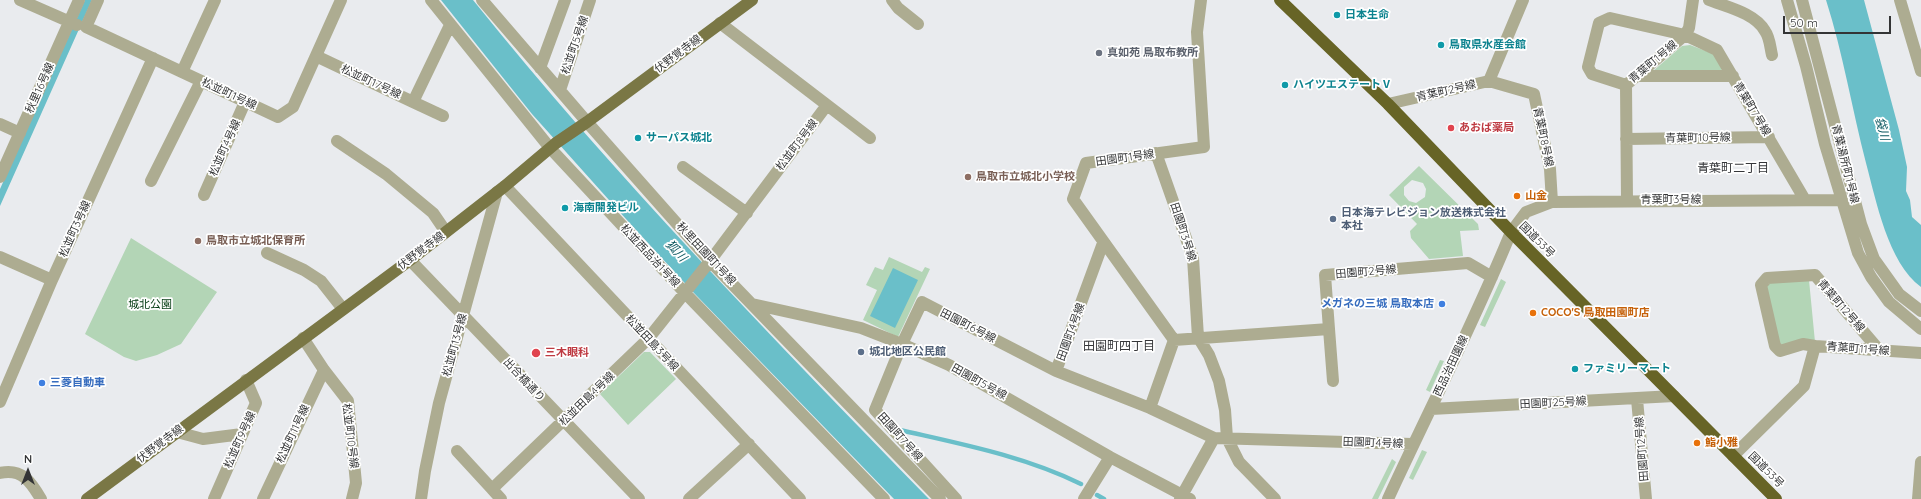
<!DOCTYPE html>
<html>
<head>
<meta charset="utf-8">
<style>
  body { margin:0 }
  #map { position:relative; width:1921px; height:499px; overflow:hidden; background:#e9ebee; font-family:Quicksand,sans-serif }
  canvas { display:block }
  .north { position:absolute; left:8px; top:451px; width:40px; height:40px; -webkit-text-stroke:3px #fff; paint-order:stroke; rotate:0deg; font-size:11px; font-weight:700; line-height:16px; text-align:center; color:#333435 }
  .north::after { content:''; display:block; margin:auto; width:14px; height:18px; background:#333435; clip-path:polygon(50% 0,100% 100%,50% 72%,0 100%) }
  .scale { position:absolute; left:1783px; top:16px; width:108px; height:18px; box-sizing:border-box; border:2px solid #333435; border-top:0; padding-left:5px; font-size:12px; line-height:14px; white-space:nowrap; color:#333435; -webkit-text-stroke:3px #fff; paint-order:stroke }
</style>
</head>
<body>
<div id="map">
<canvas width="1921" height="499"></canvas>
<div class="north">N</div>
<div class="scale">50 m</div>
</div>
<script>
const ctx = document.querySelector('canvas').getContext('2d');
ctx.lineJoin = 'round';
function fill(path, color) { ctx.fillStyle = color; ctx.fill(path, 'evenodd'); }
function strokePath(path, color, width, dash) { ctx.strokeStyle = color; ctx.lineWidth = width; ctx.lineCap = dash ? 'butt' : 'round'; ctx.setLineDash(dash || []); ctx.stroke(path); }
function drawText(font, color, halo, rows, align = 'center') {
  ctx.font = font + ' Quicksand,"Noto Sans JP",sans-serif'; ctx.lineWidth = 3.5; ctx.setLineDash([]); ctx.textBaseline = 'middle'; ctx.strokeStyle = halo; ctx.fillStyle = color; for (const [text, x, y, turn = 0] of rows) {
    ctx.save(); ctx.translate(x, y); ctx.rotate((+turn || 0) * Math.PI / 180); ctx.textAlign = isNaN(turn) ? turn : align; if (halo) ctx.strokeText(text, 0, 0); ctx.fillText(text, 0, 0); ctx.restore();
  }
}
fill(new Path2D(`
  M1690,45l24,9 8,15 -2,4 -67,-2 29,-25z
  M1419,166l59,58 1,6 -19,1 3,25 -34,3 -18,-21 -1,-7 7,-7 -28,-29zM1412,180l11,3 3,6 -1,8 -9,6 -7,-2 -5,-6v-8z
  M131,238l86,54 -36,52 -24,11 -21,6 -12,-4 -39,-23z
  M889,257l33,15 3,-5 5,2 -32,68 -35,-17 14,-30 -11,-5 9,-18 8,3z
  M1501,279l5,3 -21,45 -5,-2z
  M1809,280l6,62 -32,3 -5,-3 -12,-54 4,-6z
  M644,352h6l26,27 -48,46 -28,-31z
  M1440,360l4,1 -14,31 -4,-2z
  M1422,450l5,2 -14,28 -4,-2z
  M1392,459l4,3 -18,37h-6z`), '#b3d5b6');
fill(new Path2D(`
  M85,0h7l-92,206v-17z
  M441,0h32c141,176 299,337 456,499h-35l-201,-207 -67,-73 -94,-105z
  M1826,0h38l35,130 8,37 -1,24 4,9 2,17 9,8v62c-33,-24 -45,-87 -55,-124 -14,-54 -23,-110 -40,-163z
  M893,268l25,12 -23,48 -25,-12z`), '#6abfc9');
strokePath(new Path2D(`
  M900,430c61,14 124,26 181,54
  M1097,495l7,4`), '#6abfc9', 4.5);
strokePath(new Path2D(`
  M20,0l57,25
  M98,0l-12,27 192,90 15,-10 48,-107
  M431,0l119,148 135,145 199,206
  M482,0l105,122 123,139 230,238
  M892,0l6,8 20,16
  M1709,0c18,7 46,13 56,31 5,7 5,16 7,24
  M1787,0l19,66 19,78 33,109 13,24 18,25 32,27
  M1802,0l59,224 13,35 25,35 22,17
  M1900,0l21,71
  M316,56l97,46 37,-77
  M540,68l25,-68
  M182,72l33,-72
  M1637,76h96
  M1489,81l45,13 16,75 2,33
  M1626,85l-34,-11 -4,-7 11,-44 11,-5 75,17 32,15 88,150
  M560,90l30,-90
  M413,102l30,14
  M1388,104l101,-23 34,-81
  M827,105l43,33
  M0,124l20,9
  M1626,139l143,-2
  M337,141l49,33 47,39 13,19
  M1156,153l37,105 5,79 11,18 10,26 6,29 2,28 12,24 36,37
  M683,167l64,46
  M0,177l79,-177
  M151,181l50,-100
  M505,186l295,313
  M204,195l41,-93
  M1627,201l-1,-116 59,-50 4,-7 4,-28
  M1103,243l-47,128 94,37 64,30 198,6
  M267,253l37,17 17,11 22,28
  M0,257l52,23
  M410,260l229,239
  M752,304l109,24 41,16 47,21 161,92 80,42
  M1329,329l4,52
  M303,338l21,32 24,31 8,82 -4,16
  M1174,340l155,-11 -4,-54 143,-12 24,14
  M1815,346l-12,-2 -23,7 -5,-5 -14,-61 6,-7 48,-3 64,75
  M1637,399l9,100
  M0,402l52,-122 101,-222
  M1150,408l24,-68 -101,-141 13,-36 118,-16 -7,-115 4,-32
  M1431,409l243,-13
  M177,432l26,7 39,-5
  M457,451l35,38
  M1733,456l71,-70 11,-40 106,7
  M0,473c22,-5 31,9 41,26
  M214,499l42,-96 -10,-23
  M263,499l61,-129
  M421,499l4,-28 14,-68 58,-211
  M501,499l-9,-10 156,-150 62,-78 117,-156 -107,-82
  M689,499l60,-55
  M956,499l-81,-89 27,-66 20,-42 134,69
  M1084,499l26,-42
  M1180,499l34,-61
  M1388,499c41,-89 86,-176 123,-267l15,-20 26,-10 290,-2
  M1918,499l3,-37`), '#adac91', 12);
strokePath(new Path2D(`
  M87,499l323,-239 95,-74 51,-43 31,-21 165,-122`), '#7a7745', 12);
strokePath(new Path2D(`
  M1280,0l108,104 123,128 265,267`), '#676426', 12);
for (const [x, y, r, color] of [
  [1337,15,4,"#0f9aa8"],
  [1441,45,4,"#0f9aa8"],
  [1099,53,4,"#6b7280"],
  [1285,85,4,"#0f9aa8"],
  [1451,128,4,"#e0444e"],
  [638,138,4,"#0f9aa8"],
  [968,177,4,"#8d6e63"],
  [1517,196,4,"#e8710a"],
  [565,208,4,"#0f9aa8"],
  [1333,219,4,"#5c6f8a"],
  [198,241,4,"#8d6e63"],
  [1442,304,4,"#3f7fe0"],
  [1533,313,4,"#e8710a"],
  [861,352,4,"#5c6f8a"],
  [536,353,5,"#e0444e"],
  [1575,369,4,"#0f9aa8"],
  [42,383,4,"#3f7fe0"],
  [1697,443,4,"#e8710a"]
]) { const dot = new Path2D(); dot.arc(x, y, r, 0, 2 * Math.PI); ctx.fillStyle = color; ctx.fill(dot); strokePath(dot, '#fff', 1.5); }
drawText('bold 11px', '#0d838f', '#fff', [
  ["日本生命",1345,15],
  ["鳥取県水産会館",1449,45],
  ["ハイツエステートⅤ",1293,85],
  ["サーパス城北",646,138],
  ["海南開発ビル",573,208],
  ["ファミリーマート",1583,369]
], 'left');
drawText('11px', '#333435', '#fff', [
  ["松並町5号線",575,45,-71],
  ["伏野覚寺線",678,54,-37],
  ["青葉町1号線",1653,62,-40],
  ["松並町17号線",371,82,25],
  ["秋里16号線",40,88,-66],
  ["青葉町2号線",1446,91,-13],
  ["松並町1号線",229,94,25],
  ["青葉町7号線",1752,109,59],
  ["青葉町8号線",1543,137,78],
  ["青葉町10号線",1698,138,-1],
  ["松並町8号線",797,145,-53],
  ["松並町4号線",225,148,-66],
  ["田園町1号線",1125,158,-8],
  ["青葉湯所町1号線",1845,164,76],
  ["青葉町3号線",1671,200],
  ["松並町3号線",75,229,-66],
  ["田園町3号線",1183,232,72],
  ["国道53号",1537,240,45],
  ["伏野覚寺線",421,251,-37],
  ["秋里田園町1号線",706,254,47],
  ["松並西品治1号線",650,256,47],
  ["田園町2号線",1366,272,-5],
  ["青葉町12号線",1841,306,49],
  ["田園町6号線",968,326,27],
  ["田園町4号線",1071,332,-70],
  ["松並田島3号線",652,343,47],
  ["松並町13号線",455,345,-75],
  ["青葉町11号線",1858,349,4],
  ["西品治田園線",1451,366,-65],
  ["出合橋通り",524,380,47],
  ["田園町5号線",979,382,29],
  ["松並田島4号線",587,399,-44],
  ["田園町25号線",1553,403,-3],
  ["松並町11号線",293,434,-65],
  ["松並町10号線",350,436,83],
  ["田園町7号線",900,437,48],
  ["松並町9号線",240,440,-66],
  ["田園町4号線",1373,443,2],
  ["伏野覚寺線",160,444,-37],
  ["田園町12号線",1642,449,-95],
  ["国道53号",1766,470,45]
]);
drawText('bold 11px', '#5b616d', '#fff', [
  ["真如苑 鳥取布教所",1107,53]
], 'left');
drawText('bold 11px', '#be3a42', '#fff', [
  ["あおば薬局",1459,128],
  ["三木眼科",545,353]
], 'left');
drawText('bold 11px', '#785e54', '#fff', [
  ["鳥取市立城北小学校",976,177],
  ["鳥取市立城北保育所",206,241]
], 'left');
drawText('bold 11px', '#c56008', '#fff', [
  ["山金",1525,196],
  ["COCO'S 鳥取田園町店",1541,313],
  ["鮨小雅",1705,443]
], 'left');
drawText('bold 11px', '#4e5e75', '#fff', [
  ["日本海テレビジョン放送株式会社",1341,213],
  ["本社",1341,226],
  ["城北地区公民館",869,352]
], 'left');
drawText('bold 11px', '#366cbe', '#fff', [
  ["メガネの三城 鳥取本店",1434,304],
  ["三菱自動車",50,383,"left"]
], 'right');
drawText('11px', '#00390f', '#fff', [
  ["城北公園",150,305]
]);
drawText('italic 12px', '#0a565e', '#fff', [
  ["袋川",1882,129,76],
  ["狐川",676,251,47]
]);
drawText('12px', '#353639', '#fff', [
  ["青葉町二丁目",1733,168],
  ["田園町四丁目",1119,346]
]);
</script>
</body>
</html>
